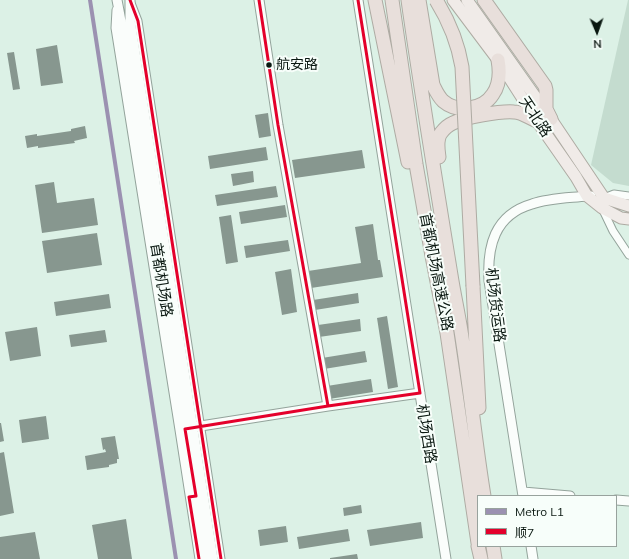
<!DOCTYPE html>
<html>
<head>
<meta charset="utf-8">
<style>
  body { margin:0 }
  #map { position:relative; width:629px; height:559px; overflow:hidden; background:#dcf1e6; font-family:Mulish,"Noto Sans SC",sans-serif }
  canvas { display:block }
  .legend { position:absolute; left:477px; top:495px; width:140px; height:52px; box-sizing:border-box; background:#f7fefa; border:1px solid #98a29d; margin:0; padding:5px 7px; list-style:none; font-size:12px; color:#0a1811 }
  .legend li { display:flex; align-items:center; gap:8px; height:20px }
  .legend b { width:20px; border:1px solid #98a29d }
  .north { position:absolute; left:577px; top:12px; width:40px; height:40px; -webkit-text-stroke:3px #f7fefa; paint-order:stroke; rotate:178deg; font-size:11px; font-weight:700; line-height:16px; text-align:center; color:#0a1811 }
  .north::after { content:''; display:block; margin:auto; width:14px; height:18px; background:#0a1811; clip-path:polygon(50% 0,100% 100%,50% 72%,0 100%) }
</style>
</head>
<body>
<div id="map">
<canvas width="629" height="559"></canvas>
<ul class="legend">
<li><b style="height:5px;background:#9b91b1"></b>Metro L1</li>
<li><b style="height:5px;background:#e4002b"></b>顺7</li>
</ul>
<div class="north">N</div>
</div>
<script>
const ctx = document.querySelector('canvas').getContext('2d');
ctx.lineJoin = 'round';
function fill(path, color) { ctx.fillStyle = color; ctx.fill(path, 'evenodd'); }
function strokePath(path, color, width, dash) { ctx.strokeStyle = color; ctx.lineWidth = width; ctx.lineCap = dash ? 'butt' : 'round'; ctx.setLineDash(dash || []); ctx.stroke(path); }
function drawText(font, color, halo, rows, align = 'center') {
  ctx.font = font + ' Mulish,"Noto Sans SC",sans-serif'; ctx.lineWidth = 4; ctx.setLineDash([]); ctx.textBaseline = 'middle'; ctx.strokeStyle = halo; ctx.fillStyle = color; for (const [text, x, y, turn = 0] of rows) {
    ctx.save(); ctx.translate(x, y); ctx.rotate((+turn || 0) * Math.PI / 180); ctx.textAlign = isNaN(turn) ? turn : align; if (halo) ctx.strokeText(text, 0, 0); ctx.fillText(text, 0, 0); ctx.restore();
  }
}
fill(new Path2D(`
  M628,0h1v186l-16,-3 -22,-18z`), '#c4dccf');
fill(new Path2D(`
  M57,45l6,38 -22,3 -5,-37z
  M14,52l6,37 -7,1 -6,-37z
  M268,113l3,23 -12,2 -4,-23z
  M85,126l2,12 -13,3 1,2 -37,5v-2l-11,2 -2,-12 12,-2v2l34,-5v-2z
  M266,147l2,13 -58,9 -2,-13z
  M362,150l3,18 -70,10 -3,-18z
  M253,171l1,11 -21,4 -2,-12z
  M54,182l3,21 37,-5 4,27 -56,8 -7,-48z
  M276,186l2,11 -61,9 -2,-11z
  M285,205l2,12 -46,7 -2,-12z
  M231,215l7,47 -12,2 -7,-47z
  M373,224l5,36h2l3,17 -72,11 -3,-17 53,-8 -6,-36z
  M97,233l5,32 -55,8 -5,-32z
  M288,240l2,11 -44,7 -2,-12z
  M291,269l6,43 -15,3 -7,-43z
  M358,293l1,10 -44,7 -2,-10z
  M109,294l2,14 -55,8 -2,-14z
  M387,316l11,71 -10,2 -11,-71z
  M360,319l1,12 -42,6 -1,-12z
  M37,327l4,29 -31,5 -5,-29z
  M105,330l2,12 -36,5 -2,-12z
  M365,351l2,11 -43,7 -2,-11z
  M371,379l2,13 -44,7 -2,-13z
  M46,416l3,23 -27,4 -3,-23z
  M0,423h1l3,18 -4,1z
  M115,436l4,23h-2v4l-8,2v2l-22,3 -2,-14 21,-4 -1,-3 -2,1 -2,-12z
  M4,452l10,61 -14,3v-63z
  M361,505l1,8 -18,3 -1,-8z
  M126,519l6,40h-34l-6,-34z
  M421,522l2,16 -53,8 -3,-16z
  M286,526l2,16 -28,4 -2,-16z
  M348,529l2,12 -51,8 -2,-12z
  M35,532l5,27h-40v-22z
  M357,554l1,5h-28v-1z`), '#87978f');
const minor = new Path2D(`
  M131,3l7,18 83,538
  M116,10l-1,18 64,402 20,129
  M604,198l10,-4 15,2
  M602,208l11,23 16,24`);
const tertiary = new Path2D(`
  M117,0l4,21 62,396 23,142
  M130,0v20l83,539
  M259,0l19,125 50,281
  M358,0l88,559
  M188,428l140,-22 92,-13
  M523,492l47,4
  M523,496l-34,-215c-2,-34 5,-66 43,-77 17,-6 37,-6 55,-8h4
  M616,500l13,1
  M531,546l2,13`);
const primary = new Path2D(`
  M453,0l45,60 39,61 39,56 11,19 15,12 19,10 8,1
  M467,0l84,119 53,79 25,8`);
const motorway = new Path2D(`
  M375,0l33,162
  M392,0l24,164 16,92 15,77 31,210
  M408,0c13,92 28,183 43,275 3,19 7,37 10,56 9,55 14,110 23,165
  M419,0l14,85c3,6 5,11 10,16 14,12 40,9 50,-7 7,-10 7,-23 5,-34
  M484,0l61,86 1,4v19l5,10
  M439,157c-1,-8 -3,-17 2,-24 3,-4 7,-8 12,-10 12,-6 47,-12 61,-11 8,0 15,6 23,9
  M473,286l6,122
  M478,546l3,13
  M493,546l2,13`);
strokePath(minor, '#93a39b', 9);
strokePath(tertiary, '#93a39b', 11);
strokePath(primary, '#aeaba3', 13);
strokePath(motorway, '#aeaba3', 15);
strokePath(minor, '#fafdfb', 7);
strokePath(tertiary, '#fafdfb', 9);
strokePath(primary, '#f0ebe8', 11);
strokePath(motorway, '#e8dfdb', 13);
const motorwayBridge = new Path2D(`
  M436,0c13,21 22,43 26,67l11,219`);
strokePath(motorwayBridge, '#aeaba3', 15, []);
strokePath(motorwayBridge, '#e8dfdb', 13);
strokePath(new Path2D(`
  M130,0l8,21 83,538
  M259,0l19,125 50,281
  M199,559l-10,-62 7,-1 -11,-67 143,-23 92,-13 -62,-393`), '#e4002b', 3);
strokePath(new Path2D(`
  M90,0l86,559`), '#9b91b1', 4);
for (const [x, y, r, color] of [
  [269,65,3.5,"#0a1811"]
]) { const dot = new Path2D(); dot.arc(x, y, r, 0, 2 * Math.PI); ctx.fillStyle = color; ctx.fill(dot); strokePath(dot, '#f7fefa', 1.5); }
drawText('14px', '#0a1811', '#f7fefa', [
  ["航安路",276,65]
], 'left');
drawText('15px', '#0a1811', '#f7fefa', [
  ["天北路",535,117,56],
  ["首都机场高速公路",436,272,79],
  ["首都机场路",161,280,81],
  ["机场货运路",495,305,83],
  ["机场西路",426,434,81]
]);
</script>
</body>
</html>
